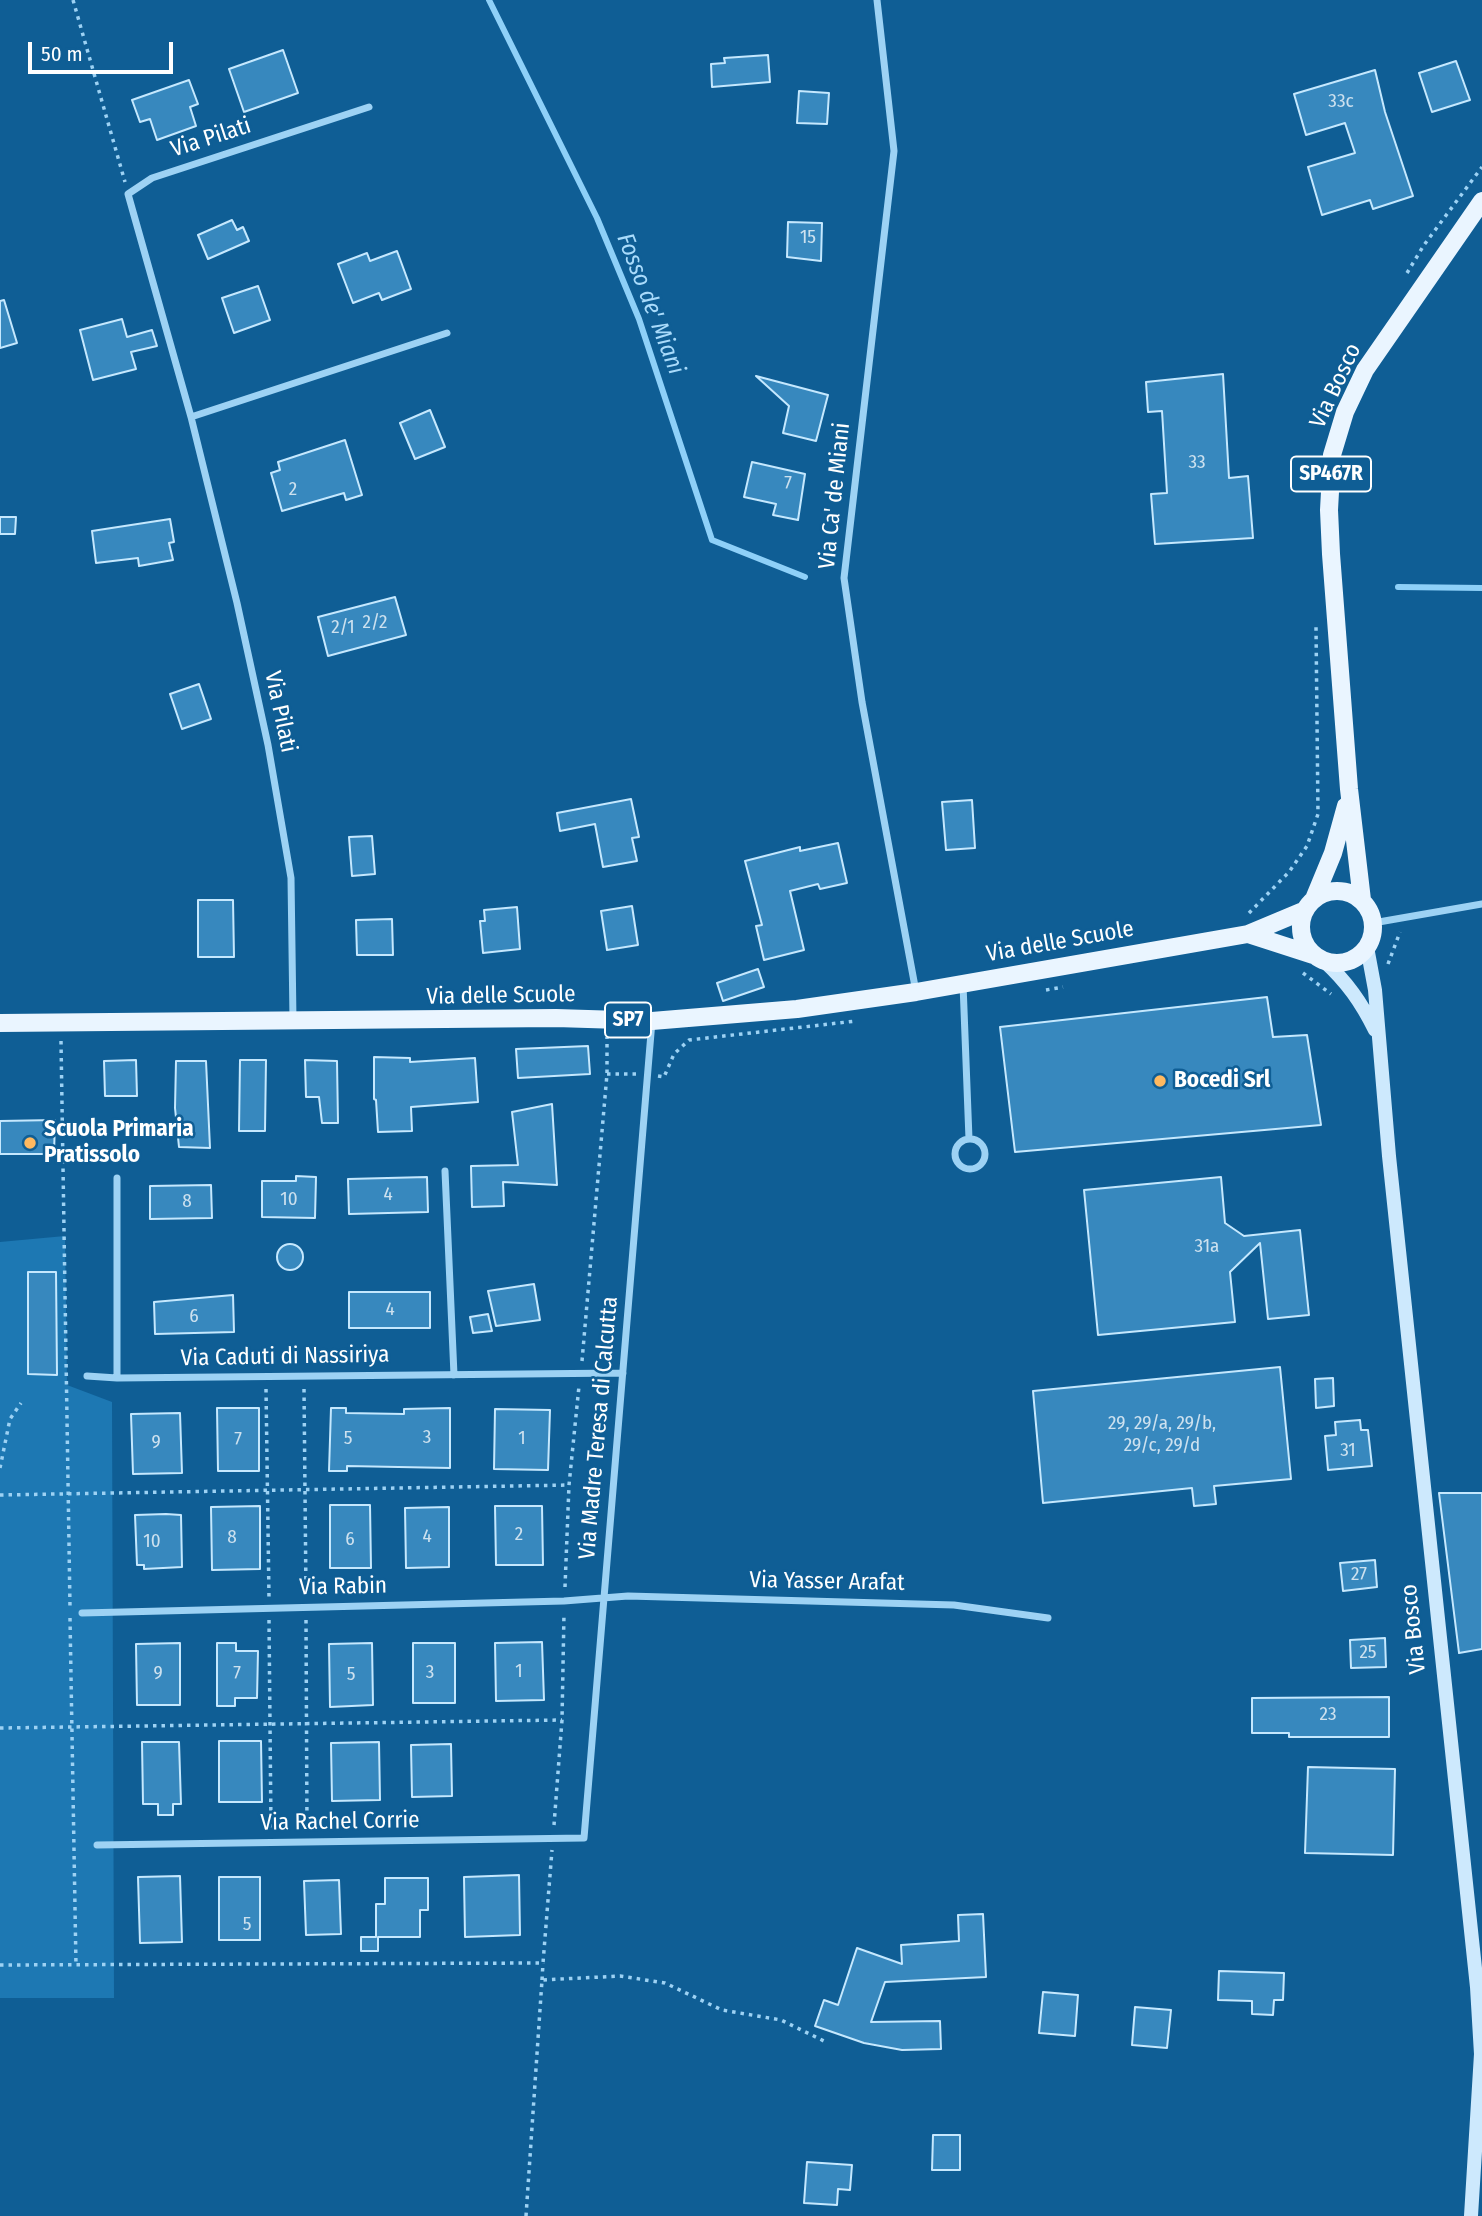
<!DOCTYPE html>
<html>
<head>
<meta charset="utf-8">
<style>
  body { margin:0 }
  #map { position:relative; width:1482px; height:2216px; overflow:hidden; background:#0f5e95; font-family:"Fira Sans Condensed",sans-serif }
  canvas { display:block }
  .scale { position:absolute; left:28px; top:42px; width:145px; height:32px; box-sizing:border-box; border:4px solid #fff; border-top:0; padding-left:9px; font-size:21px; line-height:24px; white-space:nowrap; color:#fff; -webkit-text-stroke:5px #0f5e95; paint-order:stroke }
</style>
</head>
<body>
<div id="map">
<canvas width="1482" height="2216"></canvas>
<div class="scale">50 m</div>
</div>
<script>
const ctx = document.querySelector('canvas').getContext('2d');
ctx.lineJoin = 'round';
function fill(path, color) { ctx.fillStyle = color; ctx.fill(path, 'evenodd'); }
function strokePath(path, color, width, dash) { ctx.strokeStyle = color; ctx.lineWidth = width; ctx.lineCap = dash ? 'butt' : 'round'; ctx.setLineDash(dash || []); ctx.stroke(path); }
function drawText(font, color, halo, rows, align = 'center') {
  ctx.font = font + ' "Fira Sans Condensed",sans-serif'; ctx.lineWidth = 5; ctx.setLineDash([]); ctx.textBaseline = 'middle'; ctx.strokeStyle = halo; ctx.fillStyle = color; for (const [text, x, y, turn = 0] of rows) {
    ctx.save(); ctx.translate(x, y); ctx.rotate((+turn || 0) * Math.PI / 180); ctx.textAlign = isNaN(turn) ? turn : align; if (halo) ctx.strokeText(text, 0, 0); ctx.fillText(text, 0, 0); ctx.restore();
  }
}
fill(new Path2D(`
  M65,1236l2,149 45,17 2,596h-114v-756z`), '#1d78b3');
strokePath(new Path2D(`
  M489,0l108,218 42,101 73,221 93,37
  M1398,587l84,1`), '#8ed0f8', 6);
const building = new Path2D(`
  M283,50l15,43 -54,19 -15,-43z
  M768,55l2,27 -58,5 -1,-23 14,-1 -1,-5z
  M1456,61l14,39 -38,12 -13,-39z
  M1375,70l10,42 28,84 -40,13 -3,-9 -48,15 -14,-48 47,-14 -10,-30 -39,12 -12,-41z
  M189,80l9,24 -8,3 6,19 -39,14 -7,-21 -10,3 -8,-22z
  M799,91l30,2 -2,31 -30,-1z
  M232,220l5,10 6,-3 6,14 -41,18 -10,-24z
  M788,222l34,1 -1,38 -34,-4z
  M397,251l14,38 -29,11 -3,-7 -26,10 -15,-39 29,-11 3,8z
  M258,286l12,34 -36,13 -12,-35z
  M4,300l13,43 -17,5v-47z
  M122,319l5,18 25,-7 5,16 -26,6 5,17 -43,11 -13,-50z
  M1223,374l6,104 19,-2 5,62 -98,6 -4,-50 16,-1 -5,-82 -14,1 -2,-30z
  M756,376l72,19 -12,46 -33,-8 6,-27z
  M430,410l15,37 -30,12 -15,-36z
  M345,440l17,55 -16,5 -2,-7 -62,18 -11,-38 9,-3 -2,-8z
  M752,462l53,12 -7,46 -25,-5 3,-11 -32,-7z
  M0,517h16l-1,17h-15z
  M170,519l4,23 -5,1 4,17 -34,6 -1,-8 -42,5 -4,-32z
  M395,597l11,38 -78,21 -10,-39z
  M199,684l12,35 -29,10 -12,-35z
  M631,799l8,38 -7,1 5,23 -34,6 -8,-43 -35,7 -3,-18z
  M972,800l3,48 -29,2 -4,-48z
  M372,836l3,38 -23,2 -3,-39z
  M838,843l9,40 -27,6 -2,-5 -28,7 14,59 -40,10 -8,-34 6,-1 -17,-64 55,-14v4z
  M198,900h35l1,57h-36z
  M632,906l6,39 -31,5 -6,-39z
  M517,907l3,42 -37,4 -3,-32h5l-1,-11z
  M392,919l1,36h-36l-1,-35z
  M758,969l6,18 -41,14 -6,-18z
  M1267,997l6,40 34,-2 14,90 -306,27 -15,-125z
  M588,1046l2,28 -72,4 -2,-29z
  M374,1057l36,1v4l65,-4 3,44 -67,5 1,24 -34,1 -2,-32 -2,-1z
  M136,1060l1,36h-32l-1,-35z
  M240,1060h26l-1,71h-26z
  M305,1060l32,1 1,62h-16l-3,-26h-13z
  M176,1061h30l4,87 -31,-1 -4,-39z
  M552,1104l5,81 -54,-3 1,24 -32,1 -1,-41 47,-1 -6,-53z
  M55,1120l-1,34h-54v-33z
  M296,1176l20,1 -1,41 -53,-1v-36h34z
  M427,1177l1,35 -79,2 -1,-35z
  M1221,1177l4,46 19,13 56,-6 9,85 -41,4 -8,-76 -30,29 5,50 -137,13 -14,-145z
  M211,1185l1,33 -62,1v-33z
  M277 1257a13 13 0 1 1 26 0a13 13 0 1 1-26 0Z
  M28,1272h28l1,103 -29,-1z
  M534,1284l6,36 -44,6 -8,-35z
  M349,1292h81v36h-81z
  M233,1295l1,37 -79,2 -1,-32z
  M488,1314l4,17 -19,2 -3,-16z
  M1280,1367l11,112 -77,7 2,18 -22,2 -2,-18 -149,15 -10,-112z
  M1333,1378l1,28 -18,2 -1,-29z
  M217,1408h42v63h-41z
  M331,1408h15v5l58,1v-5l46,-1v60l-103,-2v5h-18z
  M495,1409l55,1 -2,60 -54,-1z
  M180,1413l2,60 -49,1 -2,-60z
  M1360,1420l1,10h7l4,36 -44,4 -3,-34 11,-1 -1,-13z
  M1439,1493h43v156l-23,4z
  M330,1505h40l1,63h-41z
  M260,1506v63l-48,1 -1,-63z
  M495,1506h47l1,59h-47z
  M449,1507v60l-43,1 -1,-60z
  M166,1514l15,1 1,52 -38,2v-4h-7l-2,-50z
  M1375,1560l2,27 -34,4 -3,-28z
  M1385,1638l1,29 -35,1 -1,-28z
  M542,1642l2,58 -48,1 -1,-58z
  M180,1643v62h-43l-1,-61z
  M217,1643h19v8h22l-1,47h-22v8h-18z
  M372,1643l1,62 -43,2 -1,-63z
  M413,1643h42v60h-42z
  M1389,1697v40h-100v-4h-37v-35z
  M219,1741h42l1,61h-43z
  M142,1742h37l2,62h-8v11h-15v-11h-15z
  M379,1742l1,58 -48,1 -1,-58z
  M451,1744l1,52 -40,1 -1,-52z
  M1308,1767l87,2 -2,86 -88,-2z
  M519,1875l1,60 -55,2 -1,-60z
  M180,1876l2,66 -42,1 -2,-66z
  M219,1877h41v63h-41z
  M385,1878h43v32h-8v27h-42v14h-17v-14h15v-33h9z
  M339,1880l2,54 -35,1 -2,-54z
  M983,1914l3,63 -101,5 -14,40 69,-1 1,28 -39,1 -38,-7 -49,-17 9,-26 14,5 19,-57 45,16 -1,-19 58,-4 -1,-26z
  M1219,1971l65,2 -1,27h-9l-1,15 -21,-1v-13l-34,-1z
  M1043,1992l35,3 -3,41 -36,-3z
  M1135,2007l36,3 -4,38 -35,-3z
  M933,2135h27v35h-28z
  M807,2162l45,3 -2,25 -12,-1 -1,16 -33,-2z`);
fill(building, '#3788be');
strokePath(building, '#c5e8fe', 2);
strokePath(new Path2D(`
  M73,0l52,182
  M1407,273l17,-28 58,-78
  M1249,913l40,-41 18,-26 11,-32 -2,-187
  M1388,964l12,-32
  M1303,973l28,21
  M1046,990l17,-3
  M61,1041l9,566
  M607,1074h29
  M658,1076l6,1 10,-23 15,-14 167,-19
  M582,1361l25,-287v-37
  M266,1389l3,209
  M304,1389l2,206
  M0,1468l10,-49 11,-16
  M0,1495l569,-10
  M565,1587l4,-102 10,-99
  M70,1618l6,348
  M269,1620l2,209
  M306,1620l1,209
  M0,1728l562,-8
  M554,1825l8,-105 2,-107
  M0,1965l543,-2 9,-113
  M542,1980l1,-17
  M526,2216l16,-236 78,-4 45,7 57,27 59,10 45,22`), '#9dd2f4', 3.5, [3.5, 5]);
strokePath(new Path2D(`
  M877,0l17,151 -50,427 18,124 54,290
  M191,417l256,-84
  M1373,923l109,-19
  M963,984l6,155
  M293,1020l-2,-142 -23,-133 -31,-142 -46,-186 -63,-223 24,-16 217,-71
  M955 1154a15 15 0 1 1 30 0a15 15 0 1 1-30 0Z
  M445,1171l9,204
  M117,1178v200l506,-5
  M87,1376l30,2
  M82,1613l482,-12 64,-5 326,9 94,13
  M97,1845l487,-7 68,-817`), '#9dd2f4', 7);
strokePath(new Path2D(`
  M1367,947l8,43 14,166 88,831 4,67 -10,162
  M1324,961c23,21 37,41 51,69`), '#cde9fd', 14);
strokePath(new Path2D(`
  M1301 927a36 36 0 1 1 72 0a36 36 0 1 1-72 0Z
  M1314,899l19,-46 13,-47
  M1362,900l-13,-111 -18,-235 -2,-44 3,-55 13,-43 20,-42 117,-169
  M1248,934l65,21
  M0,1023l556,-5 96,3 145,-12 119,-17 332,-58 55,-23`), '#eaf5ff', 18);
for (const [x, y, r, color] of [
  [1160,1081,7,"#ffb960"],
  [30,1143,7,"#ffb960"]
]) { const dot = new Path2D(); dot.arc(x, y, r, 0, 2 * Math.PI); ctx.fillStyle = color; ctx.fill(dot); strokePath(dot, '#0f5e95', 2.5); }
drawText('19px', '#cde1ef', null, [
  ["33c",1341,102],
  ["15",808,238],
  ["33",1197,463],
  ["7",788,484],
  ["2",293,490],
  ["2/2",375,623],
  ["2/1",343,628],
  ["4",388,1195],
  ["10",289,1200],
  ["8",187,1202],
  ["31a",1207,1247],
  ["4",390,1310],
  ["6",194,1317],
  ["29, 29/a, 29/b,",1162,1424],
  ["29/c, 29/d",1162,1446],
  ["3",427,1438],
  ["5",348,1439],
  ["1",522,1439],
  ["7",238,1440],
  ["9",156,1443],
  ["31",1348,1451],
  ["2",519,1535],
  ["4",427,1537],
  ["8",232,1538],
  ["6",350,1540],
  ["10",152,1542],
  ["27",1359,1575],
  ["25",1368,1653],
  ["1",519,1672],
  ["3",430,1673],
  ["9",158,1674],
  ["7",237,1674],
  ["5",351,1675],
  ["23",1328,1715],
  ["5",247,1925]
]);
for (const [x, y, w] of [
  [1331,474,80],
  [628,1020,46]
]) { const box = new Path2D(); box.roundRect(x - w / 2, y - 17.5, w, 35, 5); ctx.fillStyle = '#0f5e95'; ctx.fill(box); strokePath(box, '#fff', 2); }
drawText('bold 21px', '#fff', null, [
  ["SP467R",1331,474],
  ["SP7",628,1020]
]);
drawText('23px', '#fff', '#0f5e95', [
  ["Via Pilati",211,138,-18],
  ["Via Bosco",1336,386,-65],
  ["Via Ca' de Miani",835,496,-84],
  ["Via Pilati",280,712,78],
  ["Via delle Scuole",1060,942,-10],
  ["Via delle Scuole",501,996,-1],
  ["Via Caduti di Nassiriya",285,1357,-1],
  ["Via Madre Teresa di Calcutta",599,1428,-85],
  ["Via Yasser Arafat",827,1582,1],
  ["Via Rabin",343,1587,-1],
  ["Via Bosco",1414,1629,-96],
  ["Via Rachel Corrie",340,1822,-1]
]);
drawText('bold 23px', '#fff', '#0f5e95', [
  ["Bocedi Srl",1174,1081],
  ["Scuola Primaria",44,1130],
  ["Pratissolo",44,1156]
], 'left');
drawText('italic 24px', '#a9dbfb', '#0f5e95', [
  ["Fosso de' Miani",650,304,69]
]);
</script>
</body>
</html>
